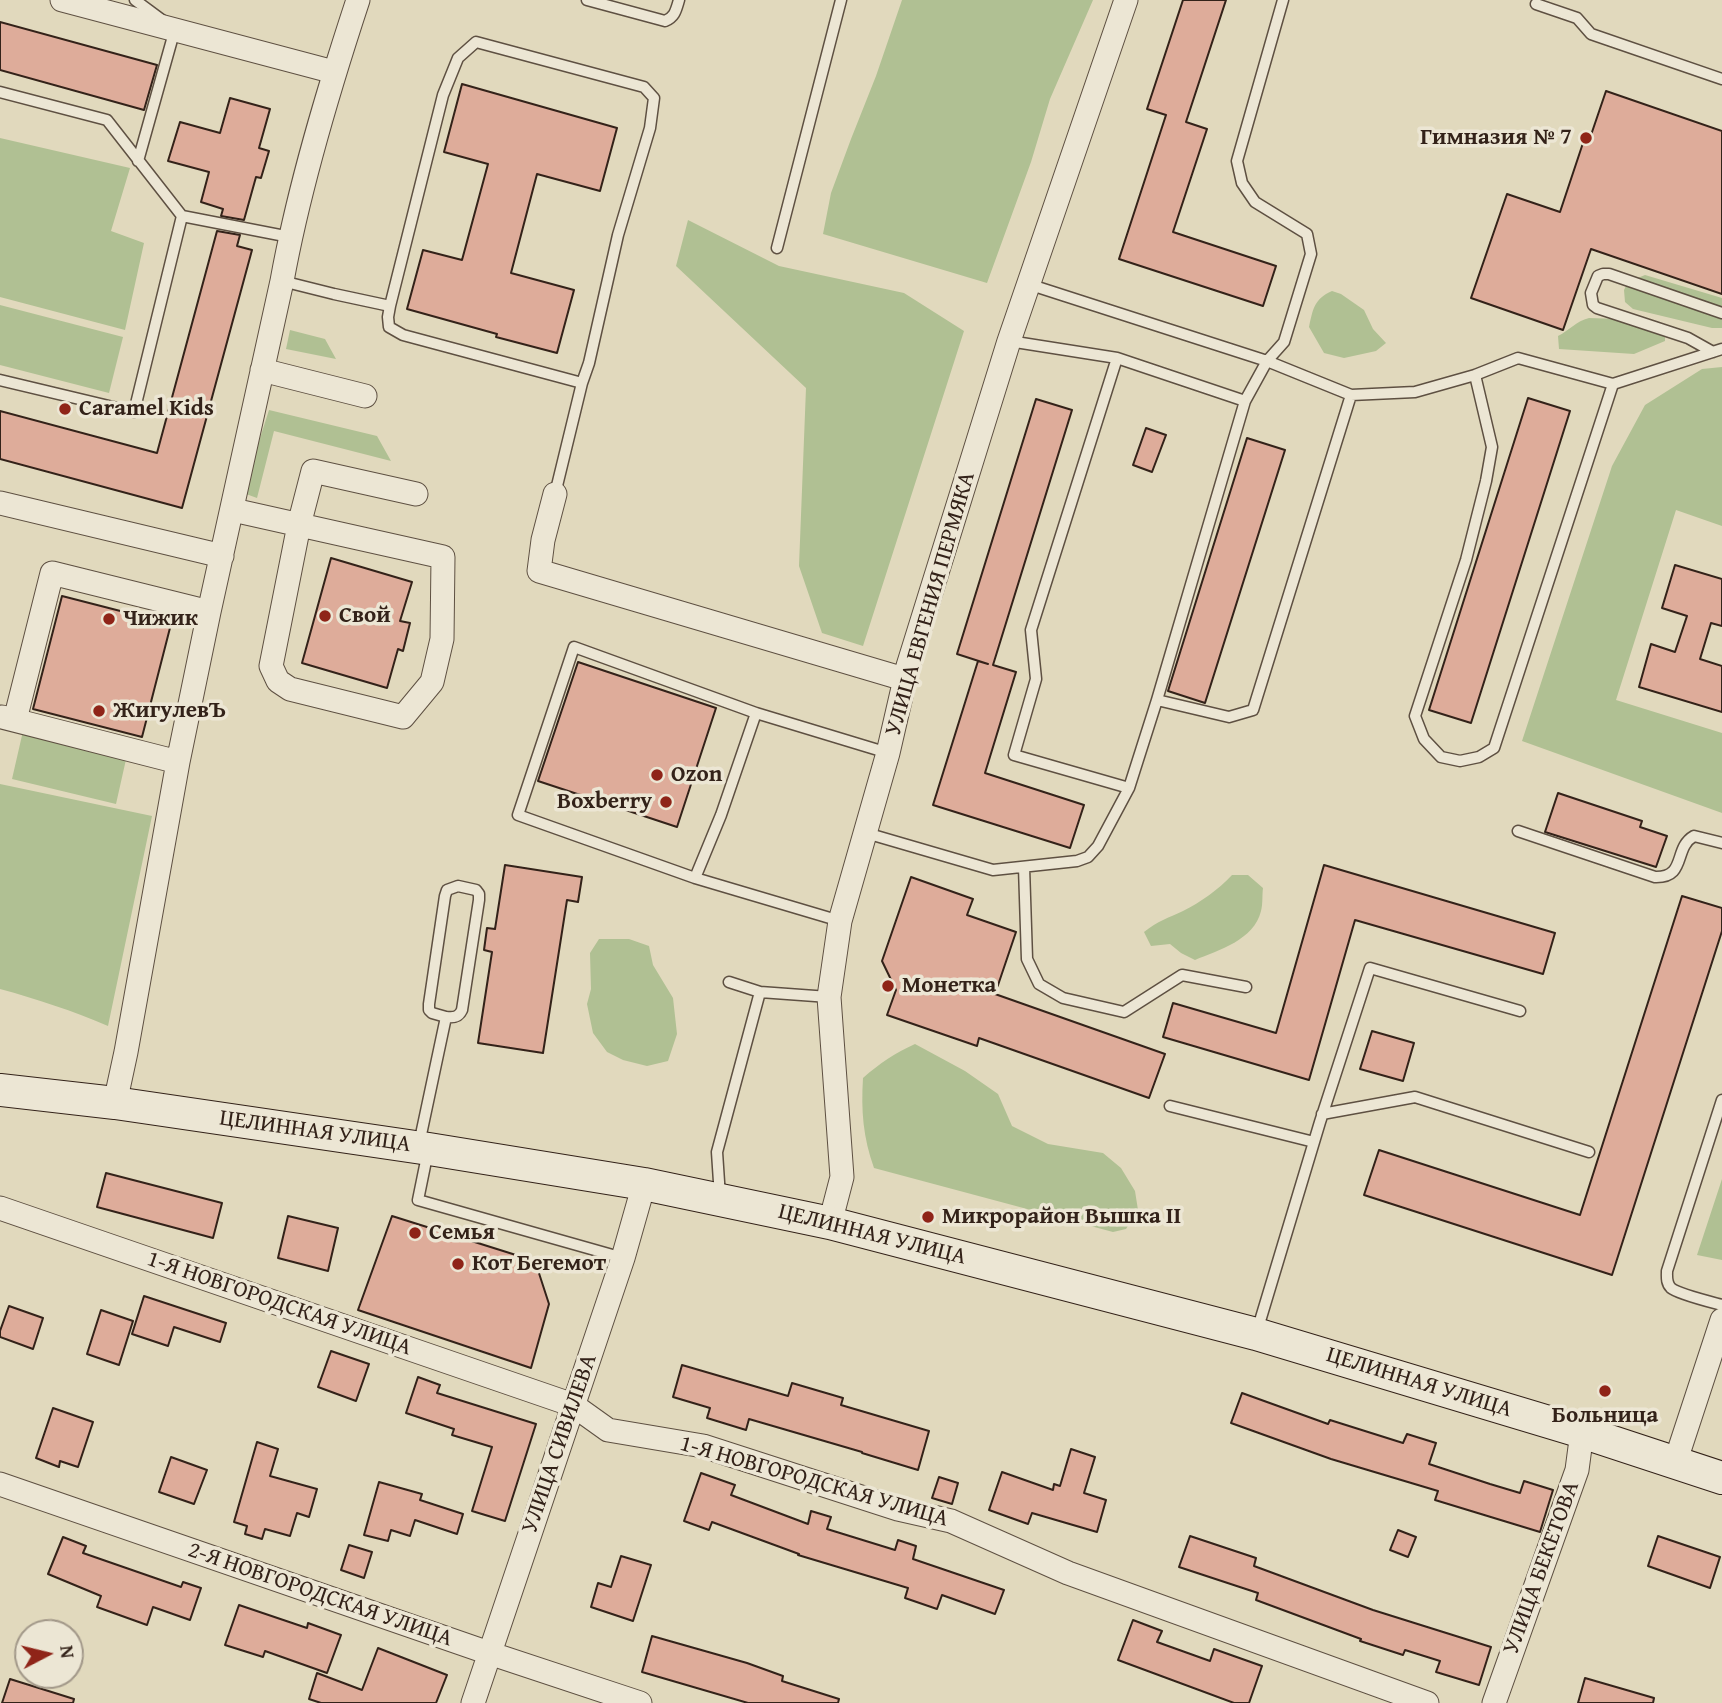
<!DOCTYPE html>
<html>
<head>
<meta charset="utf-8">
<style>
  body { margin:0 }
  #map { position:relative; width:1722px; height:1703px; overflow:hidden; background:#e1d9bd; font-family:"Gentium Book Plus",serif }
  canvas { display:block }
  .north { position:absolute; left:14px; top:1619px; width:70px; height:70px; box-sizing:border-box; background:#ece6d4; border:2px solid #a29889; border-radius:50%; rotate:83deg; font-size:19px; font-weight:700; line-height:28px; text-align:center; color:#332219 }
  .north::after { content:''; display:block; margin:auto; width:24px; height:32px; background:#8f2418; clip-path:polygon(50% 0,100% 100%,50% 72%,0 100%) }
</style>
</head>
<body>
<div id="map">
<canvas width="1722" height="1703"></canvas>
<div class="north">N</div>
</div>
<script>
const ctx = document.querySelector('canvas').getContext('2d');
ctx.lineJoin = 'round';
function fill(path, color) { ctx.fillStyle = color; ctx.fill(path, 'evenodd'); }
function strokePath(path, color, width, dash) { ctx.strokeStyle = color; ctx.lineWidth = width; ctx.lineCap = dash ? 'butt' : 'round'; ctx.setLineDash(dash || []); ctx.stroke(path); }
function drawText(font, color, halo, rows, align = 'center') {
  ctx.font = font + ' "Gentium Book Plus",serif'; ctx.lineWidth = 7; ctx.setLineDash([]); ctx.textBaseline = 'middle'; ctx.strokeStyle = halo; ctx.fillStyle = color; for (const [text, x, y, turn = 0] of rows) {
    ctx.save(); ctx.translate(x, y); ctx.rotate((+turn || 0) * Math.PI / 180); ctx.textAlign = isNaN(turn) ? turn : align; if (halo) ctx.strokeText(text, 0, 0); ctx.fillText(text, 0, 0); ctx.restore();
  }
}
fill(new Path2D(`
  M902,0h191l-43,99 -19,63 -44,121 -164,-49 8,-41 20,-54 25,-63z
  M0,138l130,30 -19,63 33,12 -19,87 -125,-33z
  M688,220l91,46 125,27 60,38 -101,315 -41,-13 -23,-67 7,-178 -130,-122z
  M1645,275l77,23v30h-10l-79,-19 -8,-7 -1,-12 4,-8z
  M1332,291l9,3 23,16 9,19 13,14 -10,8 -32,7 -20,-5 -15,-26c4,-18 5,-28 23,-36z
  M0,305l123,32 -14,56 -109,-28z
  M1589,318l32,1 44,13v9l-31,13 -75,-5 -1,-13c12,-6 18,-15 31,-18z
  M290,330l35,9 11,20 -50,-10z
  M1722,367v159l-46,-16 -60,190 106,33v80l-200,-72 90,-275 33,-61 57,-36z
  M269,410l108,26 14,25 -117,-30 -17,67 -11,-4v-12z
  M23,731l104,24 -11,49 -104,-25z
  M0,784l152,32 -44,210c-35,-15 -71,-27 -108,-37z
  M1232,875h16l15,13c-1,7 0,16 -2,23 -7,29 -42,39 -66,49l-14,-7 -11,-9 -19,2 -7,-14c14,-11 24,-14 39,-21 18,-9 35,-21 49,-36z
  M599,939h30l20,7 4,19 20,33 4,36 -9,27 -21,5 -24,-6 -16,-8 -14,-19 -6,-29 4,-15 -1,-36z
  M915,1044l50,27 33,23 14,32 36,18 55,9 18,15 14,23 3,19 -12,19 -13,3 -239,-64c-11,-31 -13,-57 -11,-90 17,-15 32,-25 52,-34z
  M1722,1179v81l-25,-5z`), '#b0c093');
const building = new Path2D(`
  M1183,0h43l-40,122 21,7 -34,103 103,34 -13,40 -144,-47 47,-144 -19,-6z
  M0,22l157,43 -13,45 -144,-40z
  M462,84l155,44 -17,63 -63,-17 -26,99 63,17 -17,63 -61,-16 1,-3 -90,-25 16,-59 39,10 26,-96 -44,-12z
  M1606,91l116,40v163l-131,-45 -28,81 -92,-32 36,-104 53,18 25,-75 5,1z
  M230,98l40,11 -11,39 10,3 -8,27 -5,-1 -12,43 -23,-4 2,-7 -22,-7 8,-30 -41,-11 12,-39 40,11z
  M217,231l23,4 -3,11 15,4 -70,258 -182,-49v-48l157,42z
  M1528,398l42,13 -99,312 -42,-13z
  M1036,399l36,11 -79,255 23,7 -31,101 99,32 -14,43 -137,-43 45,-144 10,3 -31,-10z
  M1146,428l20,7 -14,37 -19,-7z
  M1247,438l38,12 -80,253 -37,-12z
  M331,558l81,24 -12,39 10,2 -7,28 -5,-2 -11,39 -85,-25z
  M1675,565l47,14v47l-11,-3 -11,36 22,7v46l-83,-25 12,-43 24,8 12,-36 -25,-8z
  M62,596l109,28 -29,113 -109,-28z
  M578,662l138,46 -39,119 -139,-46z
  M1558,793l84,28 -2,6 27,9 -11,31 -111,-35z
  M505,865l77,12 -4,25 -11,-2 -24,153 -65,-10 14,-91 -8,-2 3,-22 8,1z
  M1324,865l231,68 -12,41 -188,-54 -46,160 -146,-43 10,-34 103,30z
  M911,877l62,22 -6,16 49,17 -21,62 170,60 -16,44 -170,-60 -2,8 -90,-31 9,-25 -14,-29z
  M1682,896l40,12v23l-110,344 -248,-80 15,-45 201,65z
  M1372,1031l42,12 -11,38 -43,-12z
  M106,1173l116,30 -9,35 -116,-31z
  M288,1216l50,12 -10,43 -50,-13z
  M392,1216l143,45 14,43 -18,64 -173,-58z
  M144,1296l82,27 -6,19 -46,-15 -6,19 -36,-12z
  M9,1306l34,12 -10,31 -33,-12v-6z
  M101,1310l32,11 -14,44 -32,-11z
  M331,1351l38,13 -13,37 -38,-14z
  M682,1365l106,31 4,-13 51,15 -2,7 88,26 -11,39 -56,-17v-1l-113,-33 -3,11 -39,-12 3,-10 -37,-11z
  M418,1377l22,8 -3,8 99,31 -31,97 -33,-10 20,-64 -40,-12 2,-6 -48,-16z
  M1242,1393l86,31 2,-4 73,23 4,-9 29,9 -7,21 61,20 30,9 4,-12 29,9 -13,42 -105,-32 3,-9 -107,-32 -100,-36z
  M53,1408l40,14 -15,45 -18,-6 -1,6 -23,-9z
  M257,1442l21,7 -8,27 47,13 -8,28 -12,-4 -7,23 -25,-7 -3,10 -17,-5 2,-8 -13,-4z
  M1071,1449l24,8 -11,36 22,7 -9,32 -65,-19 -4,11 -39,-14 13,-38 51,18 1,-6 6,2z
  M171,1457l36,13 -13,34 -35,-12z
  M701,1473l34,12 -4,10 77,29 3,-13 20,6 -4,12 68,21 3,-10 18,6 -3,13 91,31 -9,24 -53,-19 -5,14 -32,-11 3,-10 -110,-33 1,-1 -87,-32 -3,8 -25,-9z
  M939,1477l19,6 -6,21 -20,-6z
  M379,1482l43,12 -2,6 43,14 -6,20 -42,-14 -5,16 -19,-6 -3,11 -24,-6z
  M1398,1530l18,7 -8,20 -18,-7z
  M1190,1536l66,22 -2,8 119,44 118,37 -12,38 -43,-13 4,-11 -35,-11 -2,5 -43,-14 1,-2 -105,-39 2,-7 -79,-26z
  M1658,1536l62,21 -10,31 -62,-22z
  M63,1537l23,9 -3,7 98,34 2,-5 18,6 -11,32 -37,-13 -6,18 -50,-18 4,-11 -53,-22z
  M349,1545l23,7 -8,26 -23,-8z
  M621,1556l30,9 -18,56 -42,-14 7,-24 13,4z
  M239,1605l68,23 1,-5 33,12 -14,38 -62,-22 -2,6 -38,-12z
  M1133,1620l29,11 -5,11 53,19 4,-12 48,17 -13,37h-15l-116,-43z
  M652,1636l95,27 36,13 -1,5 57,18 -1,4h-90l-106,-31z
  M378,1648l69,27 -11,28h-115l-12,-4 8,-26 45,17z
  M1585,1678l69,20 -1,5h-75z
  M10,1679l64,20 -1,4h-71z`);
fill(building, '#deac9a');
strokePath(building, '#332219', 2);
const lane = new Path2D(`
  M135,0l27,20
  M587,0l78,21c10,-4 11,-11 14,-21
  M1536,4l41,14 14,16 131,45
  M0,92l107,28 75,96 108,21
  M138,161l37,-132
  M777,248l64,-248
  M282,281l52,13 56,12
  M1028,284l239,77 84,34 64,-3 60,-17 43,-17 95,26 109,-35
  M1009,341l108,17 128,43
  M1713,352l-25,-14 -91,-30 -4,-3 -2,-12 7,-17 5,-2h6l113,39
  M1117,358l-86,272 5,49 -22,76 115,33
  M1475,375l17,72 -6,34 -20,79 -51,156 9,23 17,18 19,4 19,-4 15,-9 119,-364
  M0,380l134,32 48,-196
  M555,494l27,-111 -179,-48 -14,-8 -1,-10 2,-11 53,-211 15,-37 18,-16 168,45 10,11 -4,30 -32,107 -29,128 -7,20
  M1157,700l72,17 24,-7 98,-315
  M756,713l-182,-66 -56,168 177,63 145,43
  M1518,831l137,46c32,1 18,-29 39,-41l28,7
  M866,833l127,37 84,-9 11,-4 10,-11 31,-58 28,-88 88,-299 22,-40 17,-19 27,-88 -4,-20 -52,-32 -13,-19 -5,-22 46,-161
  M1024,867l3,92 12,25 24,14 61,14 58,-37 64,12
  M695,878l26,-63 35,-102 132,40
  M729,982l31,10 69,5
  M1722,1100l-55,171c0,6 -1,12 4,17 7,6 40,14 51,17
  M1170,1106l144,36
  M1322,1114l93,-17 174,55
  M419,1144l27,-127 -14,-4 -3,-3v-6l16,-108 2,-6 11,-4 18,4 3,4v6l-17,110c-3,7 -8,8 -16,7
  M428,1151l-10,49 205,58
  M720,1197l-3,-45 43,-160
  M1257,1331l63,-209 50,-154 150,43`);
const street = new Path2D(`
  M62,0l272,72
  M262,370l103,26
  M555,494l-12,46 -4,31 365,108
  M0,503l222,53
  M233,510l210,47 -1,82 -10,43 -29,35 -113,-28 -12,-8 -7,-15 28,-141 14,-54 103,23
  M2,717l176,45
  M15,720l37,-147 157,39
  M115,1103l11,-51 52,-290 31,-150 73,-331c17,-94 46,-190 76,-281
  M0,1208l573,197 35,25 95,16 195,63 53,12 117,52 359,130
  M830,1223l12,-46 -13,-180 11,-76 48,-168 20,-87 101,-325 117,-341
  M1675,1463l47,-143
  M0,1484l489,169 151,50
  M473,1703l150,-445 21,-74
  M1494,1703l83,-233 5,-38`);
const secondary = new Path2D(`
  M0,1090l115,13 314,46 215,35 186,39 426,111 326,98 140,46`);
strokePath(lane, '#5e5042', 13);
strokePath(street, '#5e5042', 25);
strokePath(secondary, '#332219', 34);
strokePath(lane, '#ece6d4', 10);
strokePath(street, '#ece6d4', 23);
strokePath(secondary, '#ece6d4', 32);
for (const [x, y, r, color] of [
  [1586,138,7,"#8f2418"],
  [65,409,7,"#8f2418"],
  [325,616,7,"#8f2418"],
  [109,619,7,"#8f2418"],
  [99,711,7,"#8f2418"],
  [657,775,7,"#8f2418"],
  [666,802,7,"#8f2418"],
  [888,986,7,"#8f2418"],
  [928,1217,7,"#8f2418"],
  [415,1233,7,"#8f2418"],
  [458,1264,7,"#8f2418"],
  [1605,1391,7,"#8f2418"]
]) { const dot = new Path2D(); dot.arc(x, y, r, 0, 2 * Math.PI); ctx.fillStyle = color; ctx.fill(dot); strokePath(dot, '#ece6d4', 2.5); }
drawText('bold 23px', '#332219', '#ece6d4', [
  ["Гимназия № 7",1572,138,"right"],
  ["Caramel Kids",79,409],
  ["Свой",339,616],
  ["Чижик",123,619],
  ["ЖигулевЪ",113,711],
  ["Ozon",671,775],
  ["Boxberry",652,802,"right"],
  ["Монетка",902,986],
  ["Микрорайон Вышка II",942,1217],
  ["Семья",429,1233],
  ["Кот Бегемот",472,1264],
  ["Больница",1605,1416,"center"]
], 'left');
drawText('23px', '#332219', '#ece6d4', [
  ["УЛИЦА ЕВГЕНИЯ ПЕРМЯКА",931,604,-74],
  ["ЦЕЛИННАЯ УЛИЦА",315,1132,8],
  ["ЦЕЛИННАЯ УЛИЦА",872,1235,14],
  ["1-Я НОВГОРОДСКАЯ УЛИЦА",279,1304,19],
  ["ЦЕЛИННАЯ УЛИЦА",1419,1383,17],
  ["УЛИЦА СИВИЛЕВА",560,1444,-71],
  ["1-Я НОВГОРОДСКАЯ УЛИЦА",814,1482,16],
  ["УЛИЦА БЕКЕТОВА",1542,1568,-70],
  ["2-Я НОВГОРОДСКАЯ УЛИЦА",320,1595,19]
]);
</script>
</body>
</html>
